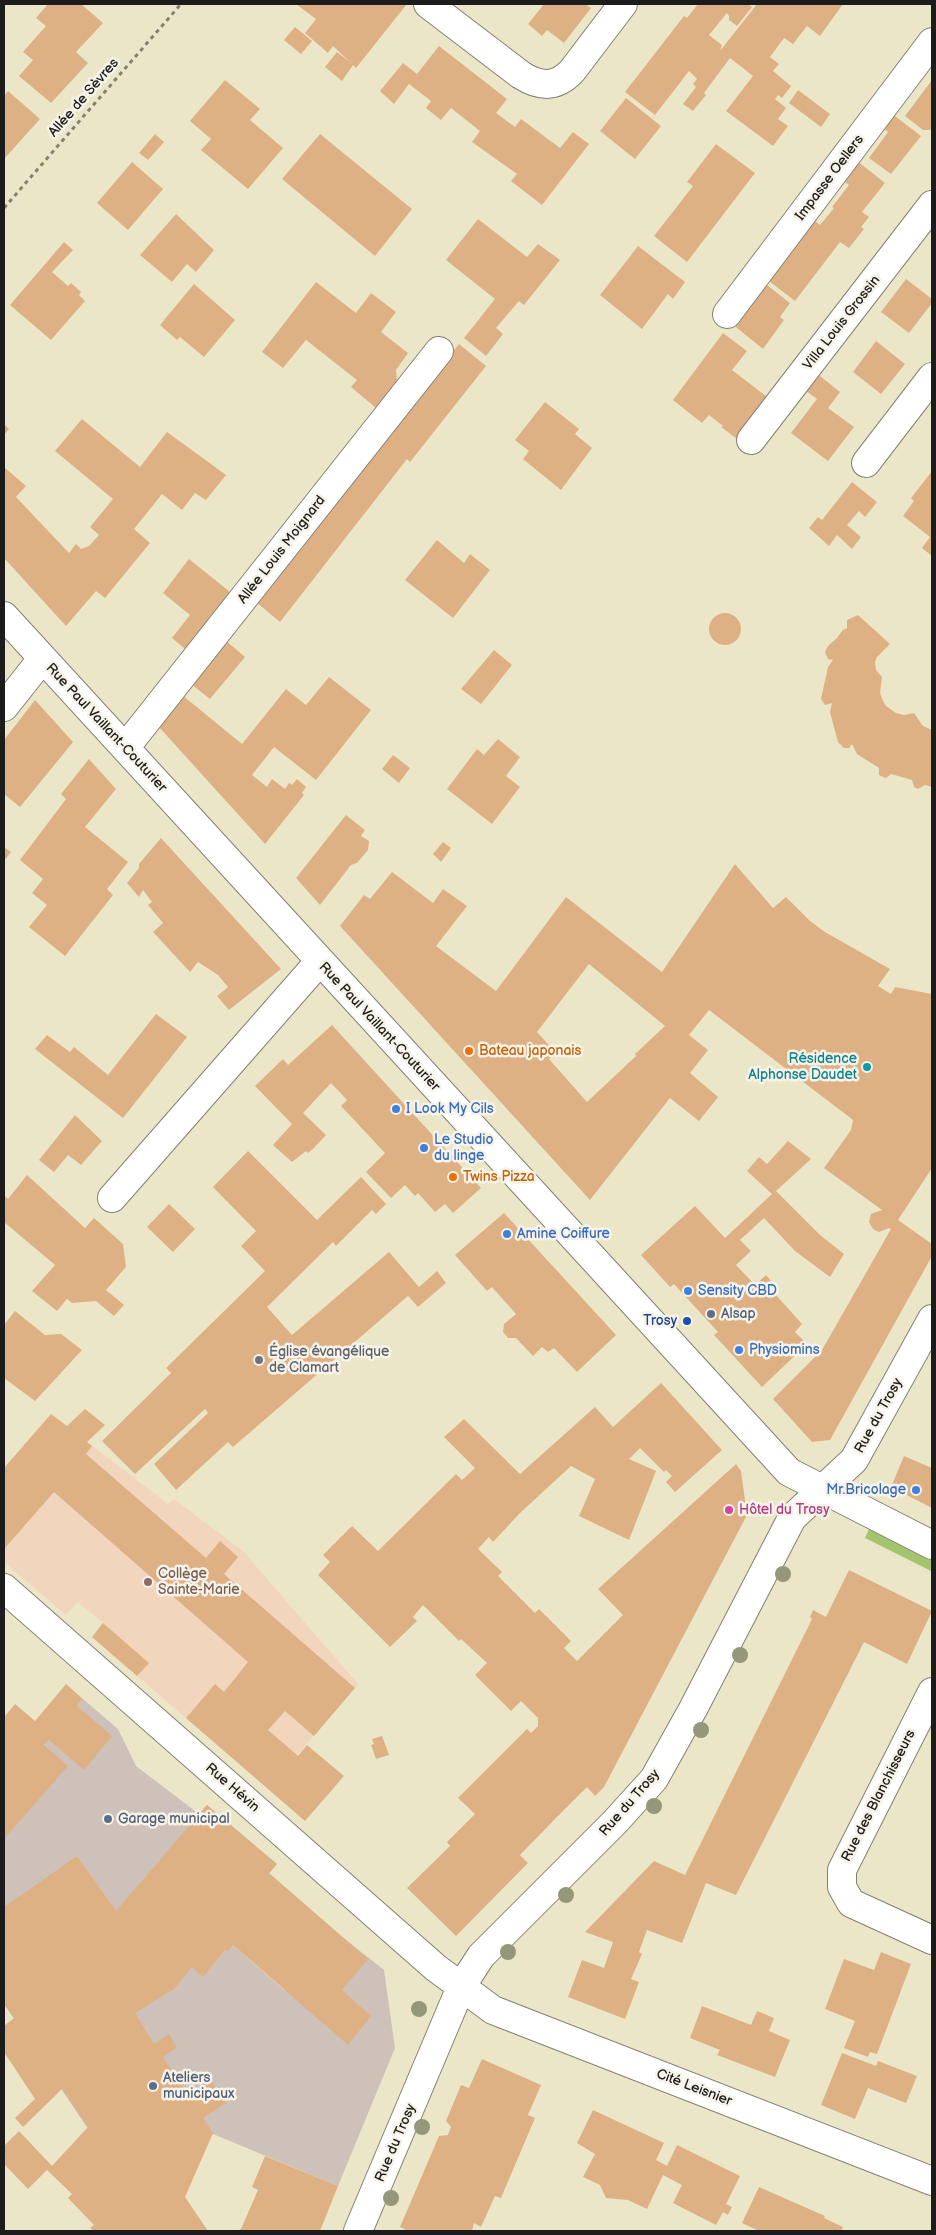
<!DOCTYPE html>
<html>
<head>
<meta charset="utf-8">
<style>
  body { margin:0 }
  #map { position:relative; width:936px; height:2235px; overflow:hidden; background:#ece6c8; font-family:"Balsamiq Sans",sans-serif }
  canvas { display:block }
  .frame { position:absolute; inset:0; border:5px solid #1c1c1c; pointer-events:none }
</style>
</head>
<body>
<div id="map">
<canvas width="936" height="2235"></canvas>
<div class="frame"></div>
</div>
<script>
const ctx = document.querySelector('canvas').getContext('2d');
ctx.lineJoin = 'round';
function fill(path, color) { ctx.fillStyle = color; ctx.fill(path, 'evenodd'); }
function strokePath(path, color, width, dash) { ctx.strokeStyle = color; ctx.lineWidth = width; ctx.lineCap = dash ? 'butt' : 'round'; ctx.setLineDash(dash || []); ctx.stroke(path); }
function drawText(font, color, halo, rows, align = 'center') {
  ctx.font = font + ' "Balsamiq Sans",sans-serif'; ctx.lineWidth = 5; ctx.setLineDash([]); ctx.textBaseline = 'middle'; ctx.strokeStyle = halo; ctx.fillStyle = color; for (const [text, x, y, turn = 0] of rows) {
    ctx.save(); ctx.translate(x, y); ctx.rotate((+turn || 0) * Math.PI / 180); ctx.textAlign = isNaN(turn) ? turn : align; if (halo) ctx.strokeText(text, 0, 0); ctx.fillText(text, 0, 0); ctx.restore();
  }
}
fill(new Path2D(`
  M51,1414l117,90 6,-5 69,52 115,133 -90,105 -176,-152 11,-14 -25,-21 -12,13 -62,-53v-94z`), '#f1d5bd');
fill(new Path2D(`
  M83,1699l35,30 18,37 63,48 8,-9 70,59 -81,97 10,12 19,-23 3,2 5,-7 51,45 43,-22 19,-28 38,30 11,78 -57,138 -125,-52 -63,87 -146,-217v-211z`), '#cec1ba');
fill(new Path2D(`
  M869,1529l63,32 -1,10 -66,-33z`), '#a4c46d');
fill(new Path2D(`
  M48,4h33l22,19 -27,29 12,11 -37,40 -32,-27 14,-16 -10,-8 23,-26 -10,-8z
  M296,4h111l-51,64 -3,-3 -11,16 -17,-14 12,-15 13,10 -17,-16 -5,7 -23,-20 11,-14z
  M544,4h41l6,4 -27,35 -17,-13 -5,6 -14,-12z
  M698,4h50l4,3 -15,19 -8,-6v-4l-2,-3 -18,22 13,10 -2,6 37,-47h86l-23,32 -13,-10 -14,18 -9,-6 -14,19 9,7 -6,7 18,15 -9,12 -4,-3 -3,4 11,9 -8,11 10,7 -15,20 -47,-35 27,-35 -23,-18 -26,35 2,2 -13,16 -10,-7 13,-17 -3,-3 4,-5 -8,-8 -34,44 -30,-23 59,-76 3,2z
  M295,27l17,14 -11,13 -17,-14z
  M439,46l68,53 -11,14 19,14 6,-8 39,29 13,-16 16,12 -47,61 -31,-24 6,-7 -45,-32 8,-11 -29,-23 -10,12 -15,-12 5,-7 -22,-17 -15,20 -14,-13 23,-28 14,11z
  M225,80l35,29 -10,11 33,28 -35,41 -47,-39 10,-11 -21,-18z
  M932,80v47l-2,3h-7l-18,-14z
  M798,90l32,24 -9,13 -32,-24z
  M8,91l32,28 -36,40v-63z
  M626,98l35,28 -26,33 -35,-28z
  M891,113l30,23 -30,38 -22,-16 19,-26 -7,-6z
  M155,134l9,8 -16,18 -9,-7z
  M320,134l92,75 -37,47 -93,-77z
  M716,144l39,29 -68,89 -33,-26 39,-50 -6,-4z
  M856,160l29,23 -23,29 7,5 -8,10 3,2 -15,19 -9,-6 -45,59 -30,-23 46,-60 9,7 14,-17 -2,-1 17,-22 -8,-6z
  M132,162l31,27 -35,41 -31,-27z
  M176,214l38,36 -18,22 -9,-8 -15,18 -32,-27z
  M478,219l49,38 11,-13 22,16 -36,45 -5,-4 -23,27 7,6 -17,22 -22,-18 31,-39 -49,-39z
  M64,242l9,8 -21,22 16,14 3,-3 10,9 -2,3 6,6 -34,39 -41,-35z
  M638,246l47,36 -12,17 -5,-5 -26,35 -42,-34z
  M906,279l26,20v4l-23,30 -28,-21z
  M316,282l40,31 15,-20 25,19 -15,20 27,21 -12,17 1,12 -21,26 -25,-21 6,-7 -51,-40 -23,28 -21,-16z
  M763,282l27,21 -10,14 4,3 -21,29 -32,-26z
  M194,284l41,36 -31,37 -24,-20 -3,3 -17,-15z
  M723,333l24,18 -15,19 39,30 -31,41 -19,-14 2,-1 -14,-11 -7,8 -29,-23z
  M876,341l29,23 -24,30 -28,-22z
  M459,344l27,22 -76,96 -3,-3 -127,163 -24,-20z
  M815,372l25,20 -12,16 26,19 -26,34 -37,-28 26,-34 -15,-11z
  M545,402l34,27 -4,5 17,14 -31,42 -38,-31 6,-8 -14,-11z
  M82,419l58,48 27,-35 59,43 -20,25 -11,-7 -13,17 -20,-16 -28,35 16,14 -45,55 -9,-7 -30,35 -62,-68v-91l22,19 -10,11 53,56 7,-9 5,5 8,-3 10,-11 -9,-8 23,-28 -58,-48z
  M4,424l5,5 -5,6z
  M932,471v85l-10,-8 8,-11 -27,-21 11,-15 -3,-3z
  M852,482l25,20 -12,15 -6,-6 -12,14 14,12 -9,12 -15,-14 -8,11 -20,-18 9,-11 4,3z
  M437,540l27,23 6,-9 20,16 -37,48 -48,-38z
  M189,559l46,37 -45,57 -18,-15 18,-23 -27,-22z
  M709 629a16 16 0 1 1 32 0a16 16 0 1 1-32 0Z
  M858,615l32,29 -13,13 -2,5 1,8 6,7 -2,16 3,8 3,5 10,7 8,2 10,-2 9,13 9,4v57l-7,-2 -7,4 -4,-2 -2,-7 -21,-6 -5,4 -3,-1 -4,-2v-7l-22,-14 -5,-10 -3,4h-5l-6,-6 -8,-30 2,-9 -7,2 -4,-6 7,-32 5,-7 -5,-1 -3,-7 3,-6 9,-8 6,-8 4,-2v-8z
  M225,640l20,17 -35,42 -19,-15z
  M494,650l18,15 -31,39 -20,-15z
  M329,677l42,33 -55,70 -42,-33 -22,28 15,12 5,-8 13,10 4,-6 3,2 5,-6 9,8 -4,6 2,2 -39,49 -107,-118 24,-31 60,49 44,-55 20,16z
  M35,700l38,42 -53,65 -16,-13v-54z
  M498,739l22,18 -14,19 14,11 -28,37 -45,-35 30,-40 7,6z
  M393,755l17,13 -11,15 -17,-14z
  M89,759l27,30 -31,38 43,35 -21,27 6,6 -48,61 -36,-29 18,-22 -15,-12 11,-14 -23,-19 46,-61 -5,-5z
  M346,815l19,15 -4,6 8,5 -1,9 -11,13 -6,2 -31,40 -24,-27z
  M161,838l120,131 -52,41 -12,-14 11,-9 -10,-12 -20,-13 -8,10 -37,-40 10,-9 -15,-18 4,-3 -9,-12 -4,7 -12,-14 12,-15v-4z
  M443,842l8,6 -10,14 -8,-8z
  M4,847l7,5 -7,9z
  M735,864l38,44 13,-11 24,24 15,11 65,37 -12,17 13,8 4,-7 37,7v174l-34,52 34,24v12l-102,184 -18,2 -39,-43 49,-49 69,-121 -2,-1 -10,4 -6,-3 -4,-7 2,-8 11,-4 -58,-42 27,-38 2,-10 -144,-110 -20,25 19,15 -18,23 28,24 -19,24 -29,-23 -80,102 -250,-274 24,-31 6,4 22,-27 41,31 10,-14 24,17 -31,40 60,45 70,-94 96,75zM589,964l76,62 -30,28 1,2 -49,46 -38,-43 7,-6 -19,-21z
  M156,1014l31,23 -64,81 -88,-69 12,-14 23,17 4,-5 34,28z
  M332,1025l149,163 -28,25 -8,-9 -10,8 -17,-19 -3,3 -10,-11 -14,13 -25,-26 19,-19 -44,-47 6,-6 -16,-17 -28,30 23,22 -12,13 -6,5 -2,-2 -14,11 -19,-17 19,-21 -37,-38 28,-27 5,6z
  M75,1115l27,26 -21,24 -13,-10 -14,17 -15,-12z
  M788,1141l23,18 -35,32 44,44 24,19 -14,23 -35,-26 -31,-33 -24,22 11,11 -15,14 19,20 11,-10 5,6 -4,4 35,39 -7,8 12,12 -45,43 -48,-52 4,-3 -44,-48 -4,3 -29,-32 54,-49 30,32 47,-44 -25,-23 12,-14 8,7z
  M248,1151l69,69 44,-43 25,27 -10,10 -4,-4 -36,36 -3,-4 -66,65 25,28 97,-83 30,35 18,-16 9,12 -28,24 -10,-11 -175,151 -5,-5 -52,48 -22,-26 54,-51 -3,-4 -70,65 -33,-33 69,-68 -5,-5 99,-97 -24,-25 15,-15 -43,-44z
  M27,1175l58,53 9,-10 29,26 3,23 -20,23 18,15 -10,11 -18,-15 -24,2 -5,-4 -10,12 -25,-20 23,-26 -51,-43v-27l4,4z
  M169,1204l26,25 -22,23 -26,-25z
  M504,1213l112,122 -39,37 -23,-24 -6,4 -6,-5 -9,9 -17,-18h-8l-5,-6 1,-8 12,-10 -24,-27 -5,4 -32,-36z
  M15,1311l30,24 16,-1 21,16 -47,51 -31,-23v-53z
  M661,1383l61,67 -47,42 -9,-10 6,-6 -6,-6 -2,2 -24,-24 -11,11 27,12 -27,69 -50,-24 16,-37 -24,-13 -51,47 -27,29 -4,-5 -11,12 24,23 -4,4 37,37 4,-4 32,32 -7,7 13,13 46,-46 -25,-26 138,-125 5,7 6,44 -143,272 -9,9 -8,-9 -34,34 -33,34 8,8 -72,73 -49,-48 43,-42 -3,-4 28,-28 -17,-16 69,-69 4,4 7,-7v-8l-17,-17 -10,10 -36,-36 12,-12 -26,-24 -2,2 -36,-36 -10,12 4,4 -27,26 -72,-72 12,-13 -7,-7 29,-29 26,25 78,-77 6,6 13,-12 -31,-31 20,-18 56,55 75,-67 18,20z
  M85,1409l20,16 -18,17 5,4 -6,8 120,104 14,-17 18,16 -14,17 131,114 -41,48 -29,-25 -17,19 30,26 9,-11 37,31 -39,45 -119,-103 29,-34 9,8 24,-30 -194,-170 -50,57v-81l47,-54 16,12z
  M904,1456l28,12v40l-41,-21z
  M849,1570l83,41 -25,53 -43,-22 -128,253 -30,-12 -24,60 -35,-13 -8,22 3,2 -11,25 8,3 -14,37 -57,-22 14,-37 22,8 9,-26 -28,-10 69,-71 31,14 127,-256 -2,-2 3,-7 13,7z
  M103,1623l46,40 -12,13 -45,-39z
  M66,1684l17,15 -6,7 35,30 -28,34 -35,-30 -5,5 24,21 -64,73v-122l11,-13 20,17z
  M382,1736l7,19 -13,4 -5,-14 3,-1 -2,-5z
  M207,1805l70,59 -8,9 99,86 -26,31 29,26 -23,29 -115,-100 -5,7 -3,-2 -22,27 -11,-10 -18,22 -39,24 19,31 15,-10 8,14 -14,9 26,40 23,-15 14,21 -23,15 10,15 -28,64 23,34h-114l-4,-3 4,-3 -26,-27 4,-4 -25,-24 -19,19 -24,-25v-18l15,-15 33,35 36,-39 -26,-38 -39,38 -8,-9 20,-19 -31,-47v-26l10,-8 -10,-14v-97l73,-51 39,55z
  M881,1952l30,12 -34,90 -7,-2 -2,5 -24,-9 11,-27 -30,-12 19,-50 30,11z
  M702,2006l49,19 6,-14 17,7 -5,13 21,9 -15,37 -58,-22 3,-5 -30,-12z
  M842,2053l34,13 2,-5 39,15 -11,27 -38,-15 -13,31 -34,-14z
  M482,2059l59,26 -13,30 7,3 -34,80 -6,-2 -14,31 -7,-4 -2,8h-64l-8,-4 39,-91 9,-1 3,-8 -5,-6 15,-36 8,3z
  M593,2110l71,33 -8,17 11,6 10,-21 63,31 -14,28 6,3 -4,8 -5,-3 -7,13 -43,-22 9,-18 -19,-10 -16,34 -19,-9 -22,-2 -6,-13 -17,-8 12,-23 -18,-11z
  M265,2156l73,30 -18,45h-83l4,-2 17,-39 -6,-3z
  M759,2187l66,29 -1,2 19,9 -2,4h-82l-17,-8z`), '#deb185');
const minor = new Path2D(`
  M428,4l93,71c19,12 35,13 51,-4l51,-67
  M727,314l205,-272
  M751,440l181,-235
  M866,463l66,-86
  M4,616l785,856 143,73
  M4,707l38,-48
  M125,748l314,-397
  M112,1198l207,-236
  M4,1588l432,380 57,42 439,171
  M932,1692l-90,178v17l9,16 81,37
  M358,2231l103,-244 20,-31 133,-133 40,-44 39,-70 99,-191 62,-58 78,-141`);
strokePath(minor, '#848172', 30);
strokePath(new Path2D(`
  M4,208l177,-204`), '#848172', 3, [4, 4]);
strokePath(minor, '#fff', 28);
ctx.fillStyle = '#949779';
for (const [x, y] of [
  [783,1574],
  [740,1655],
  [701,1730],
  [654,1806],
  [566,1895],
  [508,1952],
  [419,2009],
  [422,2127],
  [391,2198]
]) { ctx.beginPath(); ctx.arc(x, y, 8, 0, 2 * Math.PI); ctx.fill(); }
for (const [x, y, r, color] of [
  [469,1051,5,"#e8710a"],
  [867,1067,5,"#0f9aa8"],
  [396,1109,5,"#3f7fe0"],
  [424,1148,5,"#3f7fe0"],
  [453,1177,5,"#e8710a"],
  [507,1234,5,"#3f7fe0"],
  [688,1291,5,"#3f7fe0"],
  [711,1314,5,"#5c6f8a"],
  [687,1321,5,"#1a4fb4"],
  [739,1350,5,"#3f7fe0"],
  [259,1360,5,"#6b7280"],
  [916,1490,5,"#3f7fe0"],
  [729,1510,5,"#d1479c"],
  [148,1582,5,"#8d6e63"],
  [108,1819,5,"#5c6f8a"],
  [153,2086,5,"#5c6f8a"]
]) { const dot = new Path2D(); dot.arc(x, y, r, 0, 2 * Math.PI); ctx.fillStyle = color; ctx.fill(dot); strokePath(dot, '#f7f3e8', 2); }
drawText('14px', '#1c1c1c', '#f7f3e8', [
  ["Allée de Sèvres",84,98,-49],
  ["Impasse Oellers",830,178,-53],
  ["Villa Louis Grossin",842,323,-52],
  ["Allée Louis Moignard",282,550,-52],
  ["Rue Paul Vaillant-Couturier",106,728,47],
  ["Rue Paul Vaillant-Couturier",379,1027,47],
  ["Rue du Trosy",879,1416,-61],
  ["Rue Hévin",232,1788,41],
  ["Rue des Blanchisseurs",879,1796,-63],
  ["Rue du Trosy",630,1803,-49],
  ["Cité Leisnier",694,2088,21],
  ["Rue du Trosy",396,2143,-67]
]);
drawText('14px', '#c56008', '#f7f3e8', [
  ["Bateau japonais",479,1051],
  ["Twins Pizza",463,1177]
], 'left');
drawText('14px', '#0d838f', '#f7f3e8', [
  ["Résidence",857,1059],
  ["Alphonse Daudet",857,1075]
], 'right');
drawText('14px', '#366cbe', '#f7f3e8', [
  ["I Look My Cils",406,1109],
  ["Le Studio",434,1140],
  ["du linge",434,1156],
  ["Amine Coiffure",517,1234],
  ["Sensity CBD",698,1291],
  ["Physiomins",749,1350],
  ["Mr.Bricolage",906,1490,"right"]
], 'left');
drawText('14px', '#4e5e75', '#f7f3e8', [
  ["Alsap",721,1314],
  ["Garage municipal",118,1819],
  ["Ateliers",163,2078],
  ["municipaux",163,2094]
], 'left');
drawText('14px', '#164399', '#f7f3e8', [
  ["Trosy",677,1321]
], 'right');
drawText('14px', '#5b616d', '#f7f3e8', [
  ["Église évangélique",269,1352],
  ["de Clamart",269,1368]
], 'left');
drawText('14px', '#b23c85', '#f7f3e8', [
  ["Hôtel du Trosy",739,1510]
], 'left');
drawText('14px', '#785e54', '#f7f3e8', [
  ["Collège",158,1574],
  ["Sainte-Marie",158,1590]
], 'left');
</script>
</body>
</html>
